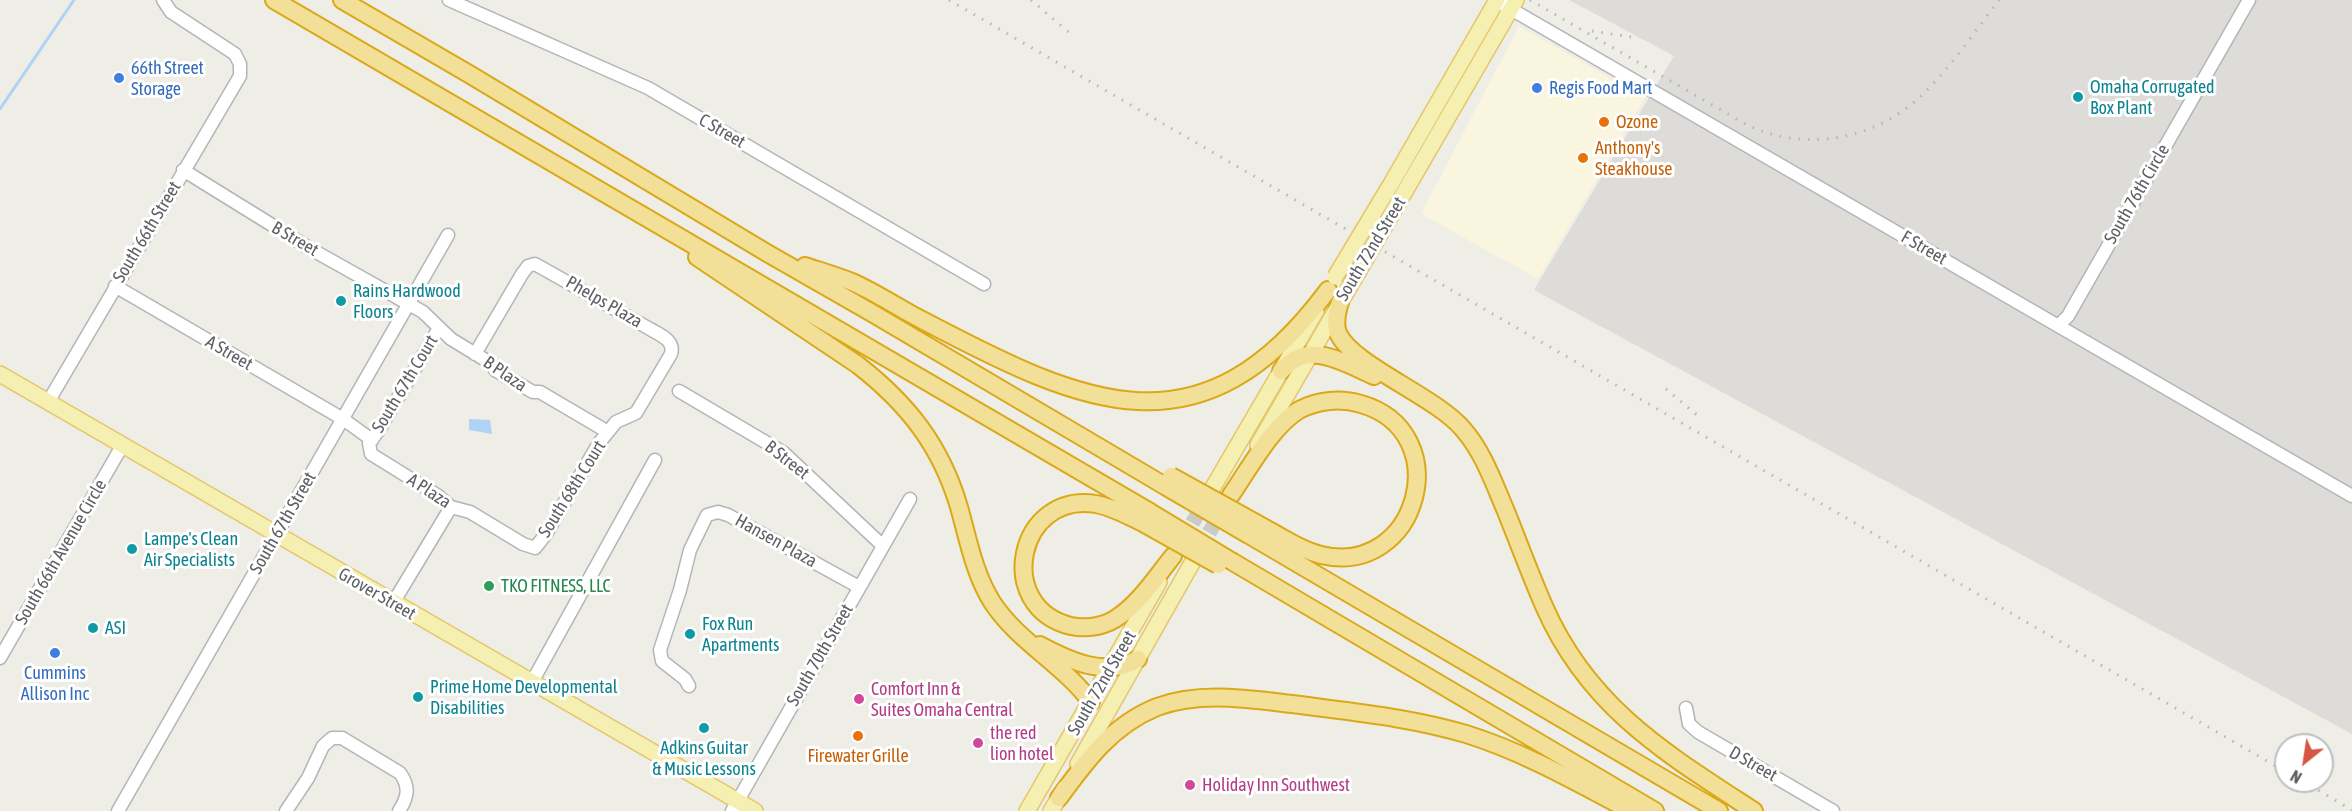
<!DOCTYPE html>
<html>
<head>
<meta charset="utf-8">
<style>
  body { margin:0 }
  #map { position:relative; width:2352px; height:811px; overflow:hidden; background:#eeede6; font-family:"Asap Condensed",sans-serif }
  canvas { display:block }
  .north { position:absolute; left:2274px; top:733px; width:60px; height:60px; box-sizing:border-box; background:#fff; border:2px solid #bebfc1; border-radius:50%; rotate:210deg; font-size:16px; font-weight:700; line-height:24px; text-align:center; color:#5d6064 }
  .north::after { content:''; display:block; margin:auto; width:21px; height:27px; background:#d75643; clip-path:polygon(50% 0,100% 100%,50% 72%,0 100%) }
</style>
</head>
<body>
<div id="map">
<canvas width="2352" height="811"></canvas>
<div class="north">N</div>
</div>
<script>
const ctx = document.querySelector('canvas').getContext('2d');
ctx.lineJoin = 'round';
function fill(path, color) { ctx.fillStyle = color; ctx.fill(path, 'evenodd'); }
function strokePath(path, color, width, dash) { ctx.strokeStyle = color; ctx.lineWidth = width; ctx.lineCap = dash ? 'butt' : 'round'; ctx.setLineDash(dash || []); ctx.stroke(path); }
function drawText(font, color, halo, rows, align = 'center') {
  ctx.font = font + ' "Asap Condensed",sans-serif'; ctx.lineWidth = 6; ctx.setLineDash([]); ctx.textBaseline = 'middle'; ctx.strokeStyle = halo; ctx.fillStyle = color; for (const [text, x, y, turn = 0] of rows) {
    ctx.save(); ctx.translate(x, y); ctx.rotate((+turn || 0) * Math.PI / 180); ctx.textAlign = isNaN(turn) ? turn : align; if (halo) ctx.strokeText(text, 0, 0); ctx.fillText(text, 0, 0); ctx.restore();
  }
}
fill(new Path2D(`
  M1519,26l126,72 -107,181 -117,-65z`), '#faf5df');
fill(new Path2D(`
  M1569,0h783v734l-818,-444 140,-234z`), '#dddcd8');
fill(new Path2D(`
  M469,419l21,1 2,14 -23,-4z`), '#aed3f6');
strokePath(new Path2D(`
  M0,109l74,-109`), '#aed3f6', 3);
strokePath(new Path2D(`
  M1181,543l27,-47
  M1198,553l25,-45`), '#cacac6', 15, [15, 8]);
const minor = new Path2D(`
  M449,0l199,88 336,196
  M1504,5l848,491
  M183,170l126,78 114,64 28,27 41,25 3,6 38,22h7l68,40
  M115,286l228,133 29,21
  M2059,325l9,-9 181,-316
  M439,328l-60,102 -10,13 2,11 66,41 14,12 19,5 53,32 12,4 11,-14 53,-91 17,-21 20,-9 35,-59c4,-14 -11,-19 -21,-25l-115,-65 -7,2 -6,8 -47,80
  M679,391l105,62 99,93
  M48,402l192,-326v-12l-5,-10 -64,-42 -8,-12
  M393,603l58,-96
  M0,658l122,-212
  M532,682l123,-222
  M689,686l-4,-7 -23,-18 -2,-11 20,-60 10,-40 17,-35 11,-3 10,3 131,72
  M1686,708l3,16 9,8 135,79
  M118,811l330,-576
  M286,811l22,-33 15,-32 9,-8h10l58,35c10,14 8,24 -1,38
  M732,811l178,-312`);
const major = new Path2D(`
  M1391,184l106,-184
  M1404,193l112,-193
  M0,374l755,437
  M1258,445l92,-159
  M1212,489l104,-178
  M1078,764l114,-201
  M1027,811l132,-229
  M1051,811l14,-23`);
const highway = new Path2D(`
  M274,0l876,512
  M342,0l127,74 298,179 105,60 293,173
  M697,257l161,108c50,39 83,81 101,142 9,32 15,66 33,95 26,40 71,62 99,100
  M805,266c15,5 32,10 47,16 25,11 48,27 72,39 160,84 277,140 404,-31
  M1340,302c-3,10 -6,21 -2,31 14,32 97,63 125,96 20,23 30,52 42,80 13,32 25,65 39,97 44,101 121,147 210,205
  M1281,371c27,-32 61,-9 93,5
  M1231,495c18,-26 41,-69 68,-85 19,-10 42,-12 62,-6 97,28 57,174 -40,151 -23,-6 -44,-21 -65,-32
  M1143,523c-15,-7 -30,-16 -47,-19 -78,-13 -103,103 -25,122 14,3 31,1 44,-7 24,-15 41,-42 58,-63
  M1249,535l470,276
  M1233,562l422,249
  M1040,645c30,16 66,33 98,14
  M1059,798c27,-37 53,-73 98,-91 43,-16 91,-8 135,-3 59,8 117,13 174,30 58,18 112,49 165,77`);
strokePath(minor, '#b3b5b9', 15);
strokePath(major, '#e3c76a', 18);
strokePath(highway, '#dba818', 20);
strokePath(minor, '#fff', 12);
strokePath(major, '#f6efb2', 15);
strokePath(highway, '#f2e099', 16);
strokePath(new Path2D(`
  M949,0l1337,772
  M1031,0l41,35
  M1530,0l217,125c60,28 130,15 177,-32 28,-27 51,-62 75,-93
  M1592,31l39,6
  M1666,389l32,27
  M2302,781l50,29`), '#b5b6b6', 3, [1.5, 8]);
const majorBridge = new Path2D(`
  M1335,277l56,-93
  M1350,286l54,-93`);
const highwayBridge = new Path2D(`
  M1171,476l85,47
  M1165,486l84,49
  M1150,512l83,50
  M1143,523l75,42`);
strokePath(majorBridge, '#e3c76a', 18, []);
strokePath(highwayBridge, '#dba818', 20, []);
strokePath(majorBridge, '#f6efb2', 15);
strokePath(highwayBridge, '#f2e099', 16);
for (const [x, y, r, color] of [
  [119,78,6,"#3f7fe0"],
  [1537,88,6,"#3f7fe0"],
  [2078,97,6,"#0f9aa8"],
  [1604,122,6,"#e8710a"],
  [1583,158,6,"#e8710a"],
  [341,301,6,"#0f9aa8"],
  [132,549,6,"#0f9aa8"],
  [489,586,6,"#2e9e5b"],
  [93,628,6,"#0f9aa8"],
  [690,634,6,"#0f9aa8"],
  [55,653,6,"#3f7fe0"],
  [418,697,6,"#0f9aa8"],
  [859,699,6,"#d1479c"],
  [704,728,6,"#0f9aa8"],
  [858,736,6,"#e8710a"],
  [978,743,6,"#d1479c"],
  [1190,785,6,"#d1479c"]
]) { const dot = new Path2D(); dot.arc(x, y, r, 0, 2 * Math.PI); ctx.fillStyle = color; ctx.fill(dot); strokePath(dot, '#fff', 2); }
drawText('18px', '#366cbe', '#fff', [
  ["66th Street",131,68],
  ["Storage",131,89],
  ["Regis Food Mart",1549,88],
  ["Cummins",55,673,"center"],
  ["Allison Inc",55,694,"center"]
], 'left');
drawText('18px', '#0d838f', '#fff', [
  ["Omaha Corrugated",2090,87],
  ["Box Plant",2090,108],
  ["Rains Hardwood",353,291],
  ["Floors",353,312],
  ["Lampe's Clean",144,539],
  ["Air Specialists",144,560],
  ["Fox Run",702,624],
  ["Apartments",702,645],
  ["ASI",105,628],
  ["Prime Home Developmental",430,687],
  ["Disabilities",430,708],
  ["Adkins Guitar",704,748,"center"],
  ["& Music Lessons",704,769,"center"]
], 'left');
drawText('18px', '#c56008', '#fff', [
  ["Ozone",1616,122],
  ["Anthony's",1595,148],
  ["Steakhouse",1595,169],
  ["Firewater Grille",858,756,"center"]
], 'left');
drawText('18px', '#5d6064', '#fff', [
  ["C Street",722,131,30],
  ["South 76th Circle",2137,194,-60],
  ["South 66th Street",147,232,-59],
  ["B Street",295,239,30],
  ["F Street",1924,248,30],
  ["South 72nd Street",1371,249,-59],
  ["Phelps Plaza",604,302,30],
  ["A Street",229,353,30],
  ["B Plaza",505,374,34],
  ["South 67th Court",405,384,-59],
  ["B Street",787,460,38],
  ["South 68th Court",572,489,-58],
  ["A Plaza",429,491,33],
  ["South 67th Street",283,523,-60],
  ["Hansen Plaza",776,541,29],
  ["South 66th Avenue Circle",61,552,-60],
  ["Grover Street",377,594,30],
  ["South 70th Street",820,655,-60],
  ["South 72nd Street",1102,683,-60],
  ["D Street",1753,764,30]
]);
drawText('18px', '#27864d', '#fff', [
  ["TKO FITNESS, LLC",501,586]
], 'left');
drawText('18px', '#b23c85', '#fff', [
  ["Comfort Inn &",871,689],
  ["Suites Omaha Central",871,710],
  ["the red",990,733],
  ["lion hotel",990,754],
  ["Holiday Inn Southwest",1202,785]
], 'left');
</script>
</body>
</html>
